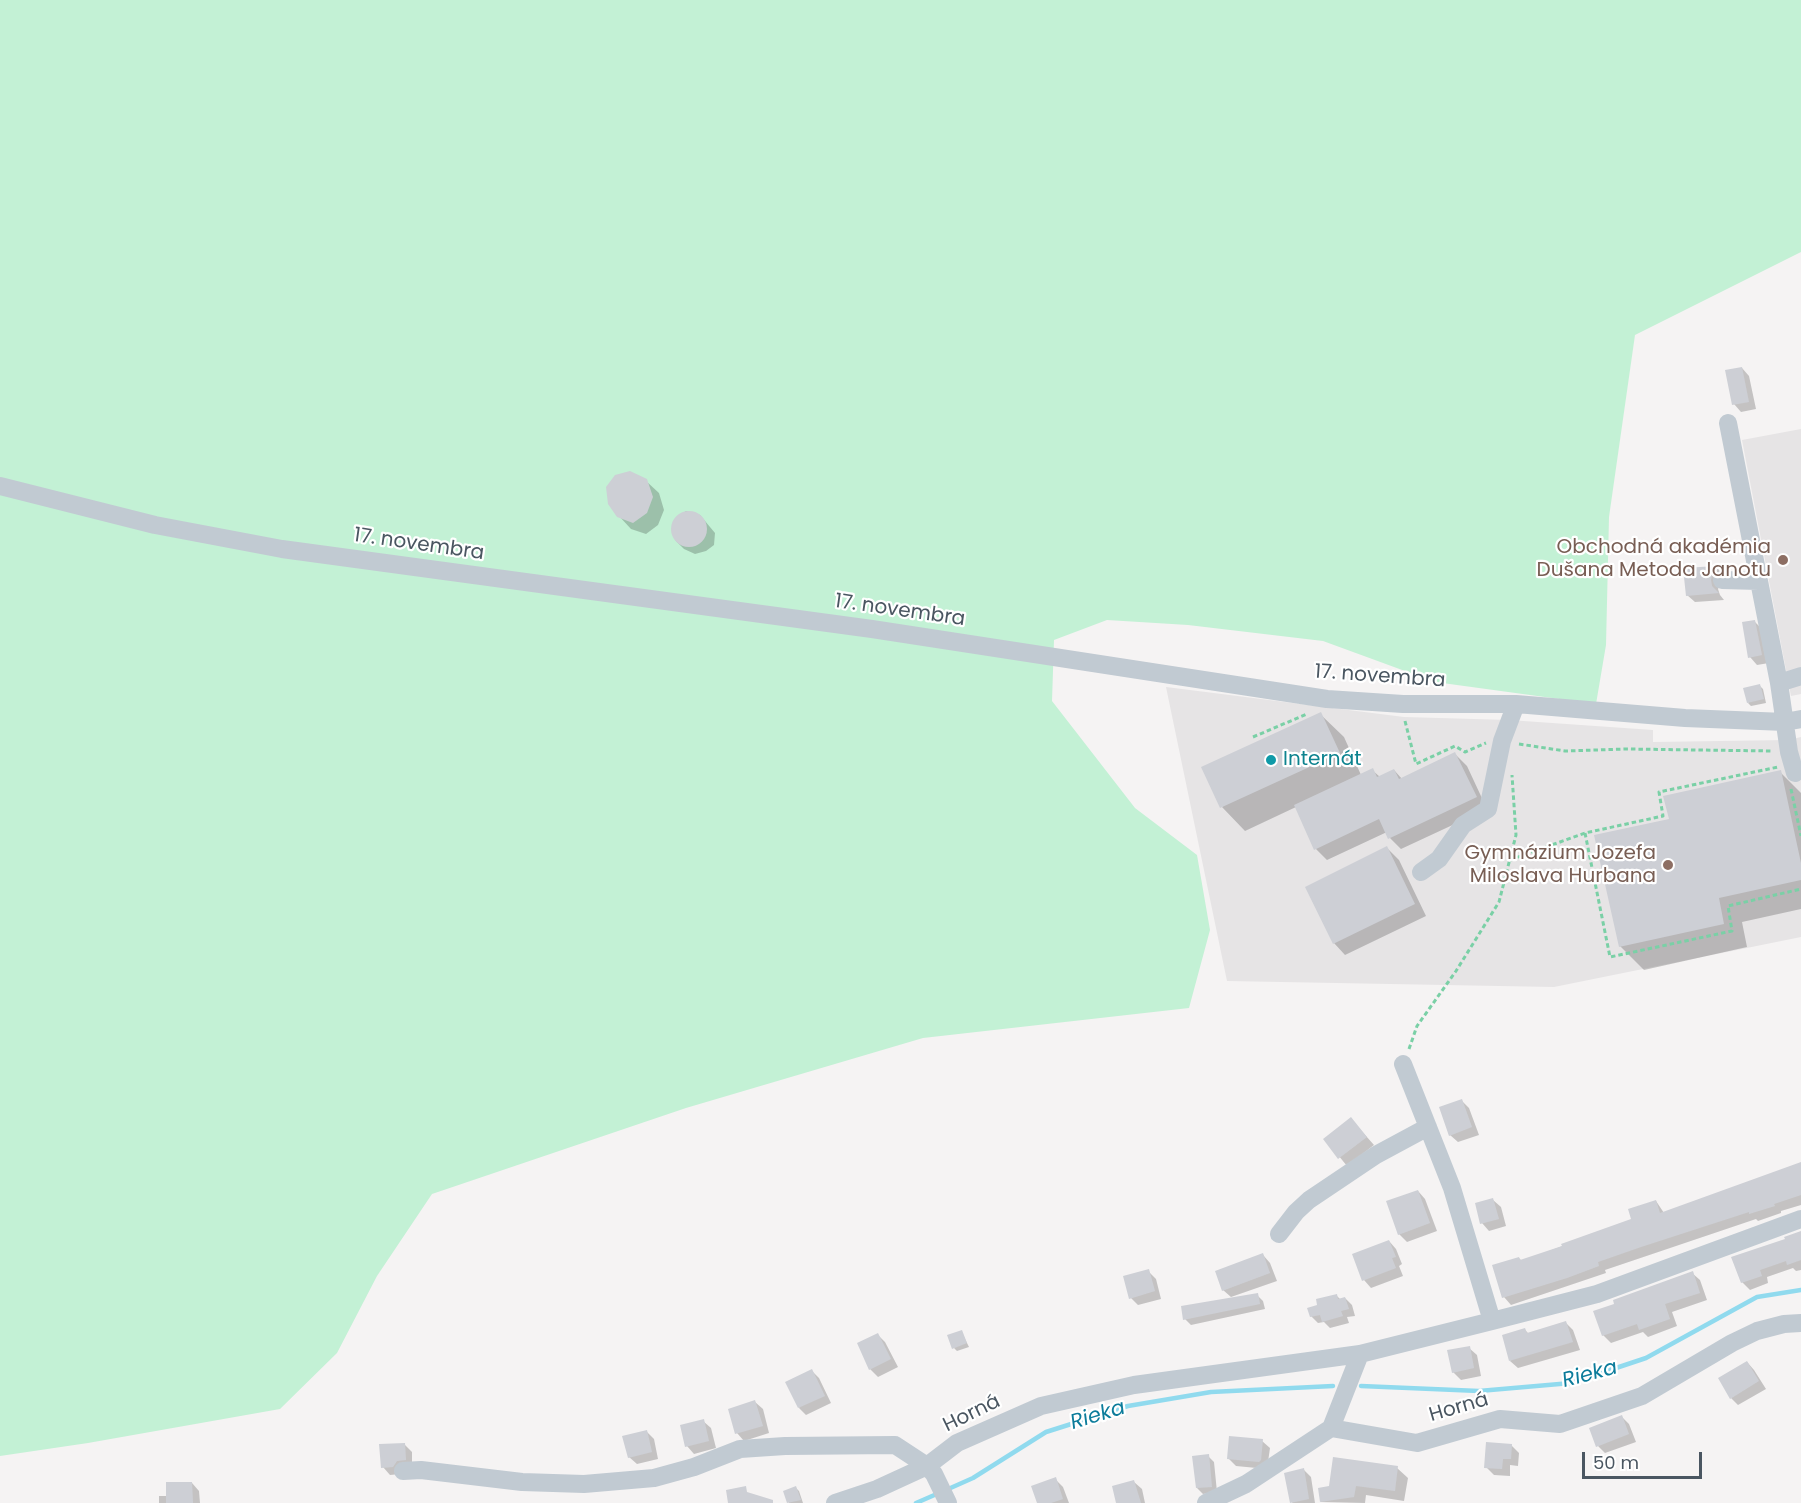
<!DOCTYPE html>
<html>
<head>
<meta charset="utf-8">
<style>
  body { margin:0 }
  #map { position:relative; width:1801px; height:1503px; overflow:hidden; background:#f5f3f3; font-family:Poppins,sans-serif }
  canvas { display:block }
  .scale { position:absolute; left:1582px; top:1452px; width:120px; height:27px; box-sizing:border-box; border:3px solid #4a5661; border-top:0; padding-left:8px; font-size:18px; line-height:21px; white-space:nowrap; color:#4a5661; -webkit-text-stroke:4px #fff; paint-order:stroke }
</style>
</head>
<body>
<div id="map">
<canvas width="1801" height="1503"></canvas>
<div class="scale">50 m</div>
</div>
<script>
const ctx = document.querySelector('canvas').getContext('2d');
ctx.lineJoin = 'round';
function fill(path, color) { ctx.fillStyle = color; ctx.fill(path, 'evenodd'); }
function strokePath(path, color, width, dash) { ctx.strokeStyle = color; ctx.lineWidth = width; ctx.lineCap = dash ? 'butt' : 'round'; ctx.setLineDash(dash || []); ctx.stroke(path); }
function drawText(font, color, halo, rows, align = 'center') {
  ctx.font = font + ' Poppins,sans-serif'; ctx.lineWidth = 4.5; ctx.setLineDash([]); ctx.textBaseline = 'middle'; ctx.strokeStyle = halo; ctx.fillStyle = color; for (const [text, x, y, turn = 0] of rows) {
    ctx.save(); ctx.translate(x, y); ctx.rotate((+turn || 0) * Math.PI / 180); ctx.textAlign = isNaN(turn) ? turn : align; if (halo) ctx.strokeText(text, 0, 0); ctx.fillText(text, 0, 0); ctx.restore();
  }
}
fill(new Path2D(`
  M1801,429v265l-10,2 -49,-256z
  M1166,687l238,30 105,3 144,10v12l135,-2 13,-3v200l-247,50 -327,-6z`), '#e6e4e5');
fill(new Path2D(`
  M0,0h1801v252l-166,83 -26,182 -3,128 -10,59 -161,-22 -112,-41 -135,-16 -81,-5 -53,20 -2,61 83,107 62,47 13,75 -21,78 -266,30 -237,70 -254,86 -55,82 -40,77 -57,56 -192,34 -88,13z`), '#c3f1d5');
fill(new Path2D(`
  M1742,368l7,8 7,33 -15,3 -7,-8z
  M646,481l13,12 5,17 -6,15 -12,9 -15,-5 -12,-13z
  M686,511l14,4 15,18 -1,12 -8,6 -11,3 -11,-5 -8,-8 -4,-10 3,-12z
  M1716,567l8,8 -6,14 2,6 4,5 -29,2 -8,-7z
  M1755,622l7,7 7,34 -12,2 -7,-8z
  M1760,686l3,3 3,14 -15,3 -3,-3z
  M1320,714l24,23 17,38 11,-5 8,7 14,-7 8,9 53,-25 12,12 20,43 -86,40 -11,-11 -3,-6 -60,28 -11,-11 -20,-42 -51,24 -23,-24z
  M1780,772l21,21v116l-59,13 5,25 -103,23 -24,-24 50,-126z
  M1387,848l12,12 27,56 -81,39 -11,-12z
  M1462,1101l7,7 10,27 -21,7 -8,-7z
  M1351,1119l23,26 -27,21 -22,-27z
  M1801,1164v41l-20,6v2l-23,8 -2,-2 -151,51 1,3 -95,32 -7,-8 15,-39 3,3 111,-41 23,-19 8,12z
  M1418,1191l7,8 12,32 -30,11 -8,-8z
  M1493,1200l8,7 5,19 -17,5 -7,-8z
  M1801,1233v37l-5,1 -3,-3 -26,9 1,6 -18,7 -8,-8 45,-42z
  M1389,1241l7,8 6,15 -3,2 4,10 -32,12 -7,-8z
  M1263,1255l7,8 7,18 -46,16 -8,-7z
  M1148,1271l8,8 5,20 -23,6 -7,-7z
  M1692,1273l8,7 7,20 -35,12 5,14 -29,11 -5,-5 -32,11 -8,-8z
  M1257,1295l6,6 2,8 -74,16 -6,-6z
  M1336,1295l5,5 4,-2 7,7 3,11 -8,1 2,6 -19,5 -6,-6 -6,1 -7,-7z
  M1566,1323l7,7 7,20 -62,18 -8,-7 15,-31 4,4z
  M961,1331l8,16 -12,4 -3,-3z
  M878,1335l7,7 13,25 -20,10 -8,-8z
  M1469,1348l8,7 4,21 -20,4 -8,-8z
  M1747,1362l7,8 12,19 -28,16 -7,-7z
  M812,1371l7,7 12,25 -25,12 -7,-7z
  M755,1402l8,7 6,24 -25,8 -7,-8z
  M1622,1417l7,7 7,18 -31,11 -7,-7z
  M703,1421l8,7 5,20 -22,6 -7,-8z
  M646,1431l8,8 4,20 -21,5 -8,-7z
  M1262,1441l8,7 -3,21 -31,-3 -8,-8z
  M404,1444l8,8v15l-12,7 -10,1 -7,-8z
  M1511,1445l8,8 -1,13 -8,-1v11l-16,-1 -8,-8z
  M1208,1456l6,6 3,30 -14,2 -6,-6z
  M1397,1468l11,10 -4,23 -38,-6 -1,8 -44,-1 -1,-12z
  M1304,1470l7,7 4,26h-23z
  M1055,1479l8,8 6,16h-30z
  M1134,1482l8,7 3,14h-27z
  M192,1483l7,8 1,12h-41v-7h9z
  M796,1488l3,3 4,12h-14l-4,-11z`), '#0003');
strokePath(new Path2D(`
  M1361,1386l118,5 92,-8 75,-25 111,-61 44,-7
  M946,1490l27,-12 73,-46 82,-26 83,-14 122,-6
  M916,1503l23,-10`), '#90daee', 4.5);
fill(new Path2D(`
  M1742,367l7,35 -17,3 -7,-35z
  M630,471l17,8 6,18 -6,16 -14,10 -16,-6 -9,-13 -2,-17 9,-12z
  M671 529a18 18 0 1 1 36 0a18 18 0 1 1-36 0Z
  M1717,566v4l-5,5 -1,5 1,6 7,7 -33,3 -3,-28z
  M1755,620l7,35 -14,3 -6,-36z
  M1760,684l4,15 -17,4 -4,-15z
  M1321,712l19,41 -120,55 -19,-41z
  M1455,752l22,45 -89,42 -9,-20 -65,31 -20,-45 79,-37 4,9 17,-8 5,10z
  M1781,770l20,93v17l-82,18 5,26 -105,23 -25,-112 75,-16 -6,-23z
  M1387,846l28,58 -82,40 -28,-57z
  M1462,1099l10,28 -23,9 -10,-29z
  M1351,1117l16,20 -29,22 -15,-20z
  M1801,1162v33l-27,9 1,2 -26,8v-2l-108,35 -43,15 1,4 -32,12 -65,20 -10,-33 27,-8 1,3 42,-14 -1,-2 70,-25 -3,-10 28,-9 4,13z
  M1418,1190l12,33 -32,12 -12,-34z
  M1493,1198l6,21 -19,5 -5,-21z
  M1801,1231v29l-14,5 -1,-4 -26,9 2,6 -21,7 -10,-26 54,-18 -1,-2z
  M1389,1240l7,17 -4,1 4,10 -34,13 -10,-27z
  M1263,1253l7,20 -48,18 -7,-20z
  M1149,1269l6,22 -26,8 -6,-23z
  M1693,1271l7,22 -35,11 5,15 -31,11 -2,-6 -35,12 -9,-25 21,-7 -1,-4z
  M1258,1293l2,11 -77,16 -2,-14z
  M1337,1294l1,5 7,-2 4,12 -8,2 2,5 -21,6 -2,-7 -10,2 -3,-9 10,-3 -1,-6z
  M1566,1321l7,21 -64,19 -7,-26 23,-7 2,5z
  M962,1330l5,13 -15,6 -5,-14z
  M878,1333l13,26 -22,11 -12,-27z
  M1470,1346l4,22 -22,5 -5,-23z
  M1747,1361l12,20 -29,18 -12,-21z
  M812,1369l13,27 -27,12 -13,-26z
  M755,1400l8,26 -28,8 -7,-25z
  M1622,1415l7,19 -33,13 -7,-19z
  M704,1419l5,22 -24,6 -5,-22z
  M647,1430l5,22 -24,6 -6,-22z
  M1229,1436l34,3 -2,21 -2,2 -32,-3z
  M1486,1442l26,2 -1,15h-8l-1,10 -18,-1z
  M405,1443l1,17 -9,1 -4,6 -12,1 -2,-24z
  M1209,1454l3,33 -16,1 -4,-32z
  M1333,1457l65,9 -3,25 -39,-5 -2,11 -34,5 -2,-14 11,-2z
  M1304,1468l5,31 -19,4 -6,-30z
  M1056,1477l7,22 -12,4h-14l-6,-17z
  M1134,1480l7,23h-25l-4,-17z
  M166,1482h26l1,21h-27z
  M746,1486l1,6 26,8v3h-45l-2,-13z
  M796,1486l5,14 -14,3 -4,-12z`), '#cdcfd5');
strokePath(new Path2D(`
  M1405,721l11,43 39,-18 10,6 21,-9
  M1253,737l54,-23
  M1519,744l46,7 62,-2 146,2
  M1791,789l10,47
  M1585,833l25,124 122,-26 -4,-25 73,-17
  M1510,860l75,-27 78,-17 -4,-24 119,-25
  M1409,1049l8,-23 39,-55 43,-69 17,-67 -4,-60`), '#7ad0a6', 3, [4.5, 3]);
strokePath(new Path2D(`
  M1728,423l51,260 10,69 6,21
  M0,486l155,39 127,24 590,80 455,70 76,5h113l169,14 100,4 16,-3
  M1722,580l37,1
  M1779,683l22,-7
  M1421,872l18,-13 24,-34 25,-16 14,-68 14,-37
  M1403,1064l49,124 40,133
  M1279,1234l17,-22 13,-12 67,-45 52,-28
  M1360,1354l-29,74 86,15 83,-24 60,5 82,-28 90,-53 25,-12 27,-7 17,-1
  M403,1471l18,-1 101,12 62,2 70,-6 40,-11 46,-18 45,-3 110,-1 32,21 7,8 14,29
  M835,1503l42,-14 50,-23 30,-23 84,-37 93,-21 226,-31 132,-33 105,-27 204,-75
  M1206,1503l40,-19 85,-56`), '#c1cad2', 18);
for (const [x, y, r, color] of [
  [1783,560,6,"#8d6e63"],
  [1271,760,6,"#0f9aa8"],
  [1668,865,6,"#8d6e63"]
]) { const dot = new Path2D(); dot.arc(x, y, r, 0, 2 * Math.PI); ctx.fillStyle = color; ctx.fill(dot); strokePath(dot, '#fff', 2); }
drawText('20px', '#4a5661', '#fff', [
  ["17. novembra",419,545,8],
  ["17. novembra",900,611,8],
  ["17. novembra",1380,677,4],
  ["Horná",1459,1408,-16],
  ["Horná",972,1414,-26]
]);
drawText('20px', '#785e54', '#fff', [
  ["Obchodná akadémia",1771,548],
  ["Dušana Metoda Janotu",1771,571],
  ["Gymnázium Jozefa",1656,854],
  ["Miloslava Hurbana",1656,877]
], 'right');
drawText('20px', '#0d838f', '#fff', [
  ["Internát",1283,760]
], 'left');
drawText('italic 21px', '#0c7c9b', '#fff', [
  ["Rieka",1590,1375,-15],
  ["Rieka",1098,1416,-17]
]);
</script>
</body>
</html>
